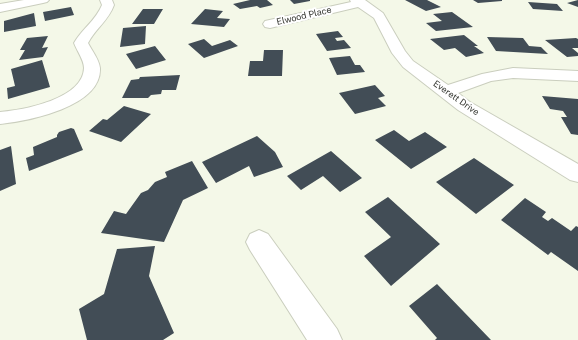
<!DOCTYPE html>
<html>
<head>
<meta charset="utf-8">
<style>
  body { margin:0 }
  canvas { display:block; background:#f4f8e8 }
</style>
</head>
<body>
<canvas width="578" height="340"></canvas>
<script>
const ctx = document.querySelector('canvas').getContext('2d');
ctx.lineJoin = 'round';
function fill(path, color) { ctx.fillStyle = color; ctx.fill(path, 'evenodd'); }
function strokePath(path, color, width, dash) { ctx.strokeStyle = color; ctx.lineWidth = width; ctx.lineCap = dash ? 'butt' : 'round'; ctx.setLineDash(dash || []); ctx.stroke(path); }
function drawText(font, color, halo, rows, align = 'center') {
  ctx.font = font + ' "Public Sans",sans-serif'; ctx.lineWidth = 4; ctx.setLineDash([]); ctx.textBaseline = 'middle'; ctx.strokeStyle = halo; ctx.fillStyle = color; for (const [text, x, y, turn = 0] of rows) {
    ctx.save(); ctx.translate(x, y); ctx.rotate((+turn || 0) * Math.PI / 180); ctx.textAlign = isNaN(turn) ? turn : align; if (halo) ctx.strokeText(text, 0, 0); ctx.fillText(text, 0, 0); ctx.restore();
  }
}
fill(new Path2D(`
  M250,0h17l6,5 -13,3 -3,-2 -17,3 -7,-5z
  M290,0h20v1l-16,3z
  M405,0h22l14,7 -15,4z
  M473,0h29v1l-24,2z
  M578,0v7l-11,-4z
  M528,2l29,2 6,7 -30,-2z
  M71,7l3,8 -29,6 -2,-9z
  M143,9h20l-9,15h-22z
  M205,9l18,2 -6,7 13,1 -6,8 -33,-3z
  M452,12l21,15 -37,4 -10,-8 16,-2 -9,-7z
  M34,13l2,13 -32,6v-11z
  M146,26l-1,18 -25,3 3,-19z
  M338,31l5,6 -8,1 2,3 7,-1 7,8 -24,3 -11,-17z
  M464,35l14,11h-4l10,7 -18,4 -11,-9 -11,2 -14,-11z
  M48,36l-6,12 6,-1 -5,10 -24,3 6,-10h-5l7,-12z
  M487,37l36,1 6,8 12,1 7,7 -52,-3z
  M576,38l2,1v9h-6l6,5v3l-11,1 -22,-17z
  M204,39l8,7 18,-6 8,6 -34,12 -16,-14z
  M155,46l11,14 -30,9 -10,-15z
  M264,50h19l-1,26h-34l2,-15h13z
  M350,56l5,9h5l5,7 -28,3 -8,-17z
  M42,60l8,27 -42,12 -1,-11 8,-2 -4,-17z
  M180,75l-4,15h-14l-1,4 -10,1 -3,3h-26l9,-18 8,-1 1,-2z
  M375,85l10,11 -7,2 8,8 -31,8 -16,-21z
  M542,96l36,3v36l-7,-1 -10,-17h6l-4,-6 -13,-2z
  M124,106l27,8 -30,28 -32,-11 14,-12 4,1z
  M71,128l3,1 9,21 -54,21 -3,-13 8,-3 -1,-8 24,-10v-2l2,-3z
  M394,130l15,11 16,-9 22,15 -36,22 -36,-29z
  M257,136l18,16 8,15 -29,10 -5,-11 -33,17 -14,-21z
  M11,146l5,38 -16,7v-41z
  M331,151l31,27 -22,14 -17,-16 -22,14 -14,-14z
  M474,158l40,27 -38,29 -40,-32z
  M192,161l16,27 -25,12 -19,42 -63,-9 13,-22 12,3 15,-21 7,-3 7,-8 12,-5 -2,-5z
  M388,197l52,47 -49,42 -27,-30 27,-19 -26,-25z
  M525,198l21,14 -4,5 6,4 4,-3 19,13 5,-5 2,1v44l-27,-19 -3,3 -47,-35z
  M155,246l-6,30 25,57 -11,7h-76l-8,-31 25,-15 13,-45z
  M437,284l54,56h-56l2,-2 -28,-32z`), '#424d56');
const minor = new Path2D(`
  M24,0h25l-2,2 -4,1 -43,9v-8z
  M100,0h12l2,5c-5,15 -19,24 -26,38 4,8 11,16 12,25 2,39 -72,53 -100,56v-12c24,-2 83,-13 84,-44 0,-8 -7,-17 -10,-25 8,-14 22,-23 28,-38z
  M350,0h15l18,13 22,38 8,10 35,24 34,-11 31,-6 65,3v10l-65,-3 -22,3 -33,12 12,9 108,62v18l-8,-2 -112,-70 -55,-43 -11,-14 -18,-35 -16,-11 -88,21 -5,-1 -2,-3 2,-3 86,-19z
  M259,230l9,4 69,95 5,11h-35l-57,-90 -4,-8 4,-8z`);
strokePath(minor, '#cacebe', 2);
fill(minor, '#fff');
drawText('9px', '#343630', '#fff', [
  ["Elwood Place",304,16,-13],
  ["Everett Drive",456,98,35]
]);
</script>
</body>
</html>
